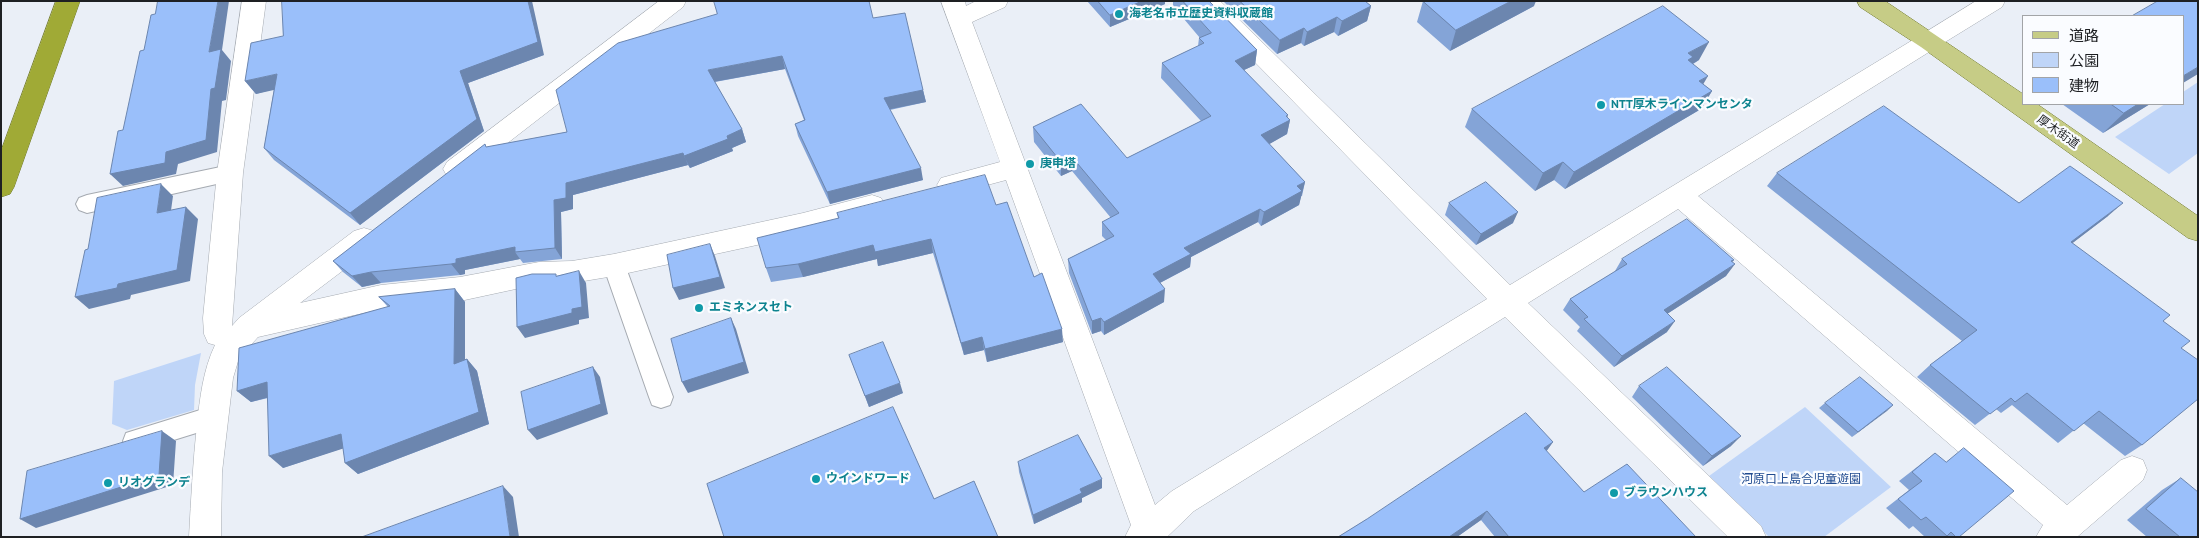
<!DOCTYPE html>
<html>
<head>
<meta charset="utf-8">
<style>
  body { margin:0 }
  #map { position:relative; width:2199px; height:538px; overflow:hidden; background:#eaeff7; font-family:"PT Sans","Noto Sans JP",sans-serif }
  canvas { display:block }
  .frame { position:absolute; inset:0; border:2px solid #1e2023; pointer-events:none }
  .legend { position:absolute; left:2022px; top:15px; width:162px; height:90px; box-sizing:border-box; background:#fafcff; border:1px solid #a2a4a7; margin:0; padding:6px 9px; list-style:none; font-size:15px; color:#1e2023 }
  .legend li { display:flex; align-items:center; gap:10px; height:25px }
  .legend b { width:25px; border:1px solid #a2a4a7 }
</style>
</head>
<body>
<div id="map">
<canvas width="2199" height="538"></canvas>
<div class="frame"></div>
<ul class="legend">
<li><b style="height:6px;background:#c6cc86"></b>道路</li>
<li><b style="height:14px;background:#bfd5f8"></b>公園</li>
<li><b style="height:14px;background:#9abffa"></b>建物</li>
</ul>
</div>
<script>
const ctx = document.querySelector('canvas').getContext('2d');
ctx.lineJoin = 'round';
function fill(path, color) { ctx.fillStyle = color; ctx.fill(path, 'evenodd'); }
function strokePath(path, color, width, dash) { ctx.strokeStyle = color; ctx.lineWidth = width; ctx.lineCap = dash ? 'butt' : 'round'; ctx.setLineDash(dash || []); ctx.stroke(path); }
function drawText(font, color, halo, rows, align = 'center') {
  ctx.font = font + ' "PT Sans","Noto Sans JP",sans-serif'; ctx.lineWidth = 4.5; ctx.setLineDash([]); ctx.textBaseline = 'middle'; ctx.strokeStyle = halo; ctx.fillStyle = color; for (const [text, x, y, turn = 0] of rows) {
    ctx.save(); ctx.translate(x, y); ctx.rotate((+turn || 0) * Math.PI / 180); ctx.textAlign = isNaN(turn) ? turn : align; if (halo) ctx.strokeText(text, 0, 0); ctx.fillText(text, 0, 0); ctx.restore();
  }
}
fill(new Path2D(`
  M2198,82v71l-29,21 -54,-37 50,-33h18v-12z
  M201,353l-6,32 -1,25 -67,20 -15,-6 2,-43z
  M1805,407l86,80 -67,50h-55l-60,-61z`), '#bfd5f8');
const service = new Path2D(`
  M230,165l8,2 3,6 -3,6 -8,2 -143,32 -8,-3 -3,-6 3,-6 8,-3z
  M614,256l8,3 3,6 48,132 -3,8 -9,3 -9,-3 -3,-8 -46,-132 3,-6z
  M213,406l9,3 3,8 -3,8 -87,27 -9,-3 -3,-8 3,-8z`);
const minor = new Path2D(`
  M242,1h24l-23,172 -11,153 7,-8 115,-87 10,-3 10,3 4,8 -4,8 -74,56 81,-18 79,-8 79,-15 33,-1 42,-7 189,-41 69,-18 9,3 4,7 -4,7 -78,23 -189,41 -42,7 -33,1 -79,17 -79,8 -123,28 -19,21 -6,20 -11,94 -1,65h-32c2,-38 4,-75 8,-113 3,-26 6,-54 18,-79l-7,-2 -4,-9 -1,-16 14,-145z
  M659,1h27l-3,6 -218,169 -9,3 -9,-3 -4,-7 4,-7z
  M941,1h24l1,5 10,-5h32l-3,6 -33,15 183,483 17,-14 315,-192 -292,-298h25l290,284 411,-250 8,-2 8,2 4,6 -4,6 -239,149 369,309 54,-45 11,-4 11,4 4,10 -4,10 -66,57h-41l7,-12 -365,-316 -150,94 233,223 5,11h-38l-223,-220 -311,194 -27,26h-42l6,-12 -125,-345 -56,15 -9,-3 -4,-7 4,-7 59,-16z`);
const tertiary = new Path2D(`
  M1976,1h29l-3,6 -65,40 -8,2 -8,-2 -4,-6 4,-6z`);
const primary = new Path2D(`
  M1857,1h28l138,93v10h14l161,112v25l-10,-3 -267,-191 -61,-40z`);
const motorway = new Path2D(`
  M56,1h24l-66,186 -4,7 -9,3v-46z`);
strokePath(service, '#a5aab1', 2);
strokePath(minor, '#a5aab1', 1);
strokePath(tertiary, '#a5aab1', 1);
strokePath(primary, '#727a2f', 1);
strokePath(motorway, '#727a2f', 1);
fill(service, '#fff');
fill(minor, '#fff');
fill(tertiary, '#fff');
fill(primary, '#c6cc86');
fill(motorway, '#a0aa36');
fill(new Path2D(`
  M1087,1h78v3l-55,23z
  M1173,1h36l48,49 -2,15 -11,5 46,50 -3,14 -18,10 36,38 -3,14h-1l-2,9 -38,21 -3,-4 -67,35 -1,10 -30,16 4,19 -60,33 -3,-4 -9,3 -23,-61 -1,-14 38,-19 -4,-4v-14l9,-4 -39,-47 -11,5 -27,-34 -1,-15 94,31 74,-37 -40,-43 1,-15 36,-17 1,-8h1l-27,-32z
  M1223,1h142l6,5 -4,15 -29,15 -4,-4 -30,14 -3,-3 -24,11z
  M1423,1l111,5 -84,45 -33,-29z
  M873,18l50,72 3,12 -36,8 33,70 -93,24 -32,-68 -3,-12 9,-4 -19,-51 -70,13 27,47 4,13 -14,6 1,3 -43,17 -2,-3 -115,30v14l-12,3 1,47 -39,4 -3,-4 -55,11v4l-5,1 -79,8 -19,4 -19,-15 -10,-11 154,-114 80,-15z
  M544,55l-76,28 16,48 -124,94 -86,-65 -10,-12 10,-59 -18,5 -11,-13z
  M1699,60l-6,4 10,20 9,7 -11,18 -136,80 -11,-9 -19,11 -70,-64 7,-18z
  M2062,104h88l-47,29z
  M1777,173l242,30 89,13 -36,27 91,78 18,27 -39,97 -17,11 -42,-33 -25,20 -46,-38 -11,8 -5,-4 -21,16 -58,-48 13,-12 32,-24 -195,-155z
  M1449,203l64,20 -37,22 -31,-30z
  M996,205l38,72 29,65 -76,20 -3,-12 -20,5 -31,-102 -55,13 -1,-7 -74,18 -32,5 -5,-14 72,-50 -1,-5z
  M1622,259l110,3 -6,14 -59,38v18l-53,35 -37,-36 3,-4 -17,-17 7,-11 46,-28h-1z
  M455,289l10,13v58l2,-1 10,12 12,53 -131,50 -13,-11 -2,-15 -60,20 -15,-70 -17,4 -14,-11 151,-84 -9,-10z
  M849,355l54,38 -34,14z
  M1639,386l92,60 -28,20 -71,-69z
  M1825,403l68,2 -41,32 -33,-29z
  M1553,442l-7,9 38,41 112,45h-201l-14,-17 -24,17h-119l29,-18z
  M1935,453l24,84h-34l-12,-11 -4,3 -23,-21 23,-18 -10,-9z
  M1018,462l84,26 -20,10v4l-48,22 -15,-52z
  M2181,478l17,59h-51l-20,-17 35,-30z`), '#84a4d7');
fill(new Path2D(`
  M218,1h11l-7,49 9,11 -5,39 -4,1 -5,51 -39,12 -2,10 -53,12 -13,-12 56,-22 43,-100z
  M528,1h4l12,54 -76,28 16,48 -124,94 -10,-12 110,-142z
  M1142,1h23v3l-55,23v-12z
  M1511,1h25l-2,5 -84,45 6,-21z
  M1371,6l-4,15 -29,15 4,-15z
  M1337,17l-3,15 -30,14 3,-14z
  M1304,28l-3,15 -24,11 3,-14z
  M1709,42l-10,18 -10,6 -1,-13z
  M1257,50l-2,15 -22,10 2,-14z
  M782,56l3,13 -72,13 -5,-12z
  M2198,67v7l-15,9v-7z
  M277,74l10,13 -31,7 -11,-13z
  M1708,76l-11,19 2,-14z
  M923,90l3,12 -40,8 -2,-12z
  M1712,91l-11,18 -136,80 9,-17z
  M2138,104h12l-47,29 21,-20z
  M1288,115l-2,7 4,-2 -3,14 -28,16 2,-15z
  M742,129l4,13 -14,6 1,3 -43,17 -6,-12z
  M683,153l5,12 -115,30v14l-12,3 1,47 -7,-11 -1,-48 12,-17z
  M1072,157v14l-11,5v-14z
  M1563,162l-9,18 -19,11 8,-18z
  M921,168l2,12 -93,24 -3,-12z
  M1305,182l-6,23 -38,21 3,-14 33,-26z
  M161,184l12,12 -4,29 -12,-12z
  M2123,203l-15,13 -51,39 14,-13z
  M186,207l12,12 -8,62 -59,14 -1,4 -41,10 -14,-12 43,-13z
  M1260,209l-2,13 -67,35 -1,10 -38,20 1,-13 31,-26z
  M1518,212l-5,11 -37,22 5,-11z
  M931,239l2,14 -55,13 -1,-7 -74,18 -5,-13 75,-19z
  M710,244l5,12 10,32 -46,12 -6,-12z
  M515,247v5l5,7 -55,11v4l-5,1 -9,-11 5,-5z
  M1734,260l-8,10 9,-6 -9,12 -70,45 8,-11z
  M579,271l7,12 3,35 -10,2v4l-54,14 -8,-11z
  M371,272l10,11 -19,4 -10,-11z
  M455,289l10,13v74l-11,-12z
  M1165,289l-1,13 -60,33v-13z
  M731,318l5,11 13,44 -61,20 -6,-11z
  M1101,318v13l-9,3v-13z
  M1675,321l-8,11 -53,35 8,-11z
  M1062,329l1,13 -76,20 -2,-13z
  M982,337l2,13 -20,5 -3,-12z
  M467,359l10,12 12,53 -131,50 -13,-11z
  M593,367l7,10 8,37 -71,26 -9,-10z
  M267,382l14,12 -30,8 -14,-11z
  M900,383l3,10 -34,14 -4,-11z
  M1893,405l-6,6 -35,26 6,-5z
  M162,431l14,10 -3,44 -137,43 -16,-9z
  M341,434l13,11 -71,23 -14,-12z
  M1741,436l-10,10 -28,20 9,-10z
  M1553,442l-7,10 -2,-4z
  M1102,479v9l-20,10v4l-48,22 -1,-9 47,-26z
  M503,486l10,11 6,40h-9z
  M1487,511l-6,9 -24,17h-8z`), '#6c86af');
const building = new Path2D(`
  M158,1h60l-9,51 12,-3 -6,39 -4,1 -5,51 -40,12 -1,11 -55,11 8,-43 5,-1 17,-79 4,-1 7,-35 4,-1z
  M282,1h246l10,41 -78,29 17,48 -127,94 -86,-65 13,-74 -32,7 6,-38 32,-7z
  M714,1h155l4,17 32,-5 18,77 -39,8 37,70 -94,24 -32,-68 10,-4 -23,-64 -74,14 34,59 -15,7 1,3 -44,17 -1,-3 -117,30v15l-12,2 1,48 -40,4v-5l-59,12v4l-5,1 -80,8 -19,4 -19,-15 152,-117 1,3 81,-15 -11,-42 62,-47 99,-29z
  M1098,1h44l-32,14z
  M1183,1h26l48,49 -22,11 53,54 -2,1 4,4 -29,15 44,47 -8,4 5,5 -38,21 -4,-3 -76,39 7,6 -38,20 12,15 -61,33 -3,-4 -9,3 -24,-62 46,-23 -12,-14 17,-9 -47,-56 -11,5 -28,-35 48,-23 46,54 84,-42 -49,-53 42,-20 -5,-5 12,-5z
  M1240,1h125l6,5 -29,15 -5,-4 -30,15 -3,-4 -24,12z
  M1423,1h88l-55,29z
  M2158,1h40v66l-15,9v-60h-51z
  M1663,6l46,36 -21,11 5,4 -5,3 20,16 -9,5 13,10 -138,81 -11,-10 -20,11 -71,-64z
  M2111,104h27l-14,9z
  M1884,106l135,97 51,-37 53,37 -52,39 99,73 -7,6 27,20 -9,7 17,12v39l-56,46 -43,-34 -25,20 -47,-38 -12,9 -4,-4 -21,16 -60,-49 47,-35 -200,-157z
  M985,175l11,30 11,-3 27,75 8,-4 20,56 -77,20 -3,-12 -21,6 -30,-104 -56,13 -2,-7 -75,19 -32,4 -9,-30 82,-20 -2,-5z
  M1486,182l32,30 -37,22 -32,-31z
  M161,184l-4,29 29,-6 -9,63 -59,14 -1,4 -42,9 10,-47 3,-1 9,-51z
  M1687,219l47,41 -3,1 4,3 -71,46 11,11 -53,35 -38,-37 4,-2 -18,-18 57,-35 -5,-5z
  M710,244l10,33 -47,11 -6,-33z
  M579,271l3,36 -10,2v4l-55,14 -1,-49 16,-4h24v2z
  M455,289l-1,75 13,-5 12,53 -134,51 -4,-29 -72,22 -2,-74 -30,9 2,-43 151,-42 -11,-9z
  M731,318l13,44 -62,20 -11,-43z
  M883,342l17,41 -35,13 -16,-41z
  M593,367l8,37 -73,26 -7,-38z
  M1667,367l74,69 -29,20 -73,-70z
  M1860,377l33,28 -35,27 -33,-29z
  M893,407l41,92 40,-18 24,56h-274l-17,-53z
  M1526,413l27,29 -9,6 40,44 43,-28 69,73h-187l-22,-26 -38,26h-111l29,-18z
  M162,431l-3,44 -139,44 7,-48z
  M1078,435l24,44 -22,10 2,4 -49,22 -15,-53z
  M1964,448l50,43 -55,46h-3l-5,-5 -4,4 -21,-19 -5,3 -23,-21 24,-18 -10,-9 23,-19 11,9z
  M2181,478l17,14v45h-18l-34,-28z
  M503,486l7,51h-148z`);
fill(building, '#9abffa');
strokePath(building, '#6c86af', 1);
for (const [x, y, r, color] of [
  [1119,14,5,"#0f9aa8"],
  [1601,105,5,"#0f9aa8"],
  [1030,164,5,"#0f9aa8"],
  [699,308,5,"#0f9aa8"],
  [816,479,5,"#0f9aa8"],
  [108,483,5,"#0f9aa8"],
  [1614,493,5,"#0f9aa8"]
]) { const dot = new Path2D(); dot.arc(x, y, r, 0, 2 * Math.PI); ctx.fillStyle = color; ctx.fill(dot); strokePath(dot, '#fafcff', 2); }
drawText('bold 12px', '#0d838f', '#fafcff', [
  ["海老名市立歴史資料収蔵館",1129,14],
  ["NTT厚木ラインマンセンタ",1611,105],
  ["庚申塔",1040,164],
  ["エミネンスセト",709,308],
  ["ウインドワード",826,479],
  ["リオグランデ",118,483],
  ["ブラウンハウス",1624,493]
], 'left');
drawText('12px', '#1e2023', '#fafcff', [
  ["厚木街道",2058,132,35]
]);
drawText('12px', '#214b90', '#fafcff', [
  ["河原口上島合児童遊園",1801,480]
]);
</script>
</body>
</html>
